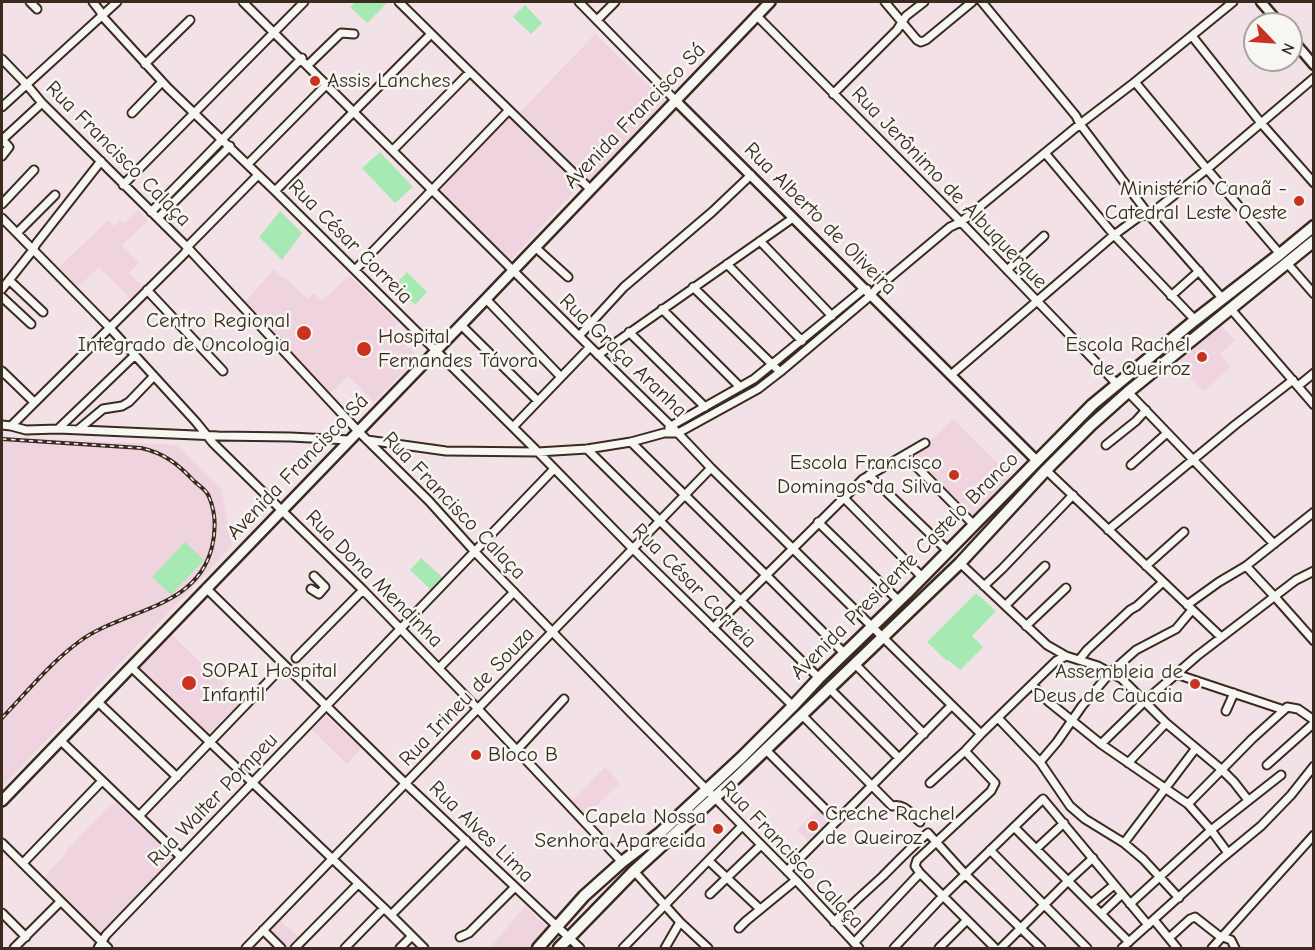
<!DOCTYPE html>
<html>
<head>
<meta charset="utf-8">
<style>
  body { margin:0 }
  #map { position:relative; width:1315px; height:950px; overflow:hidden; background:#f2e2e7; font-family:"Comic Neue",sans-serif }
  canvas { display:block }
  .frame { position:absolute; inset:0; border:3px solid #3b2a1e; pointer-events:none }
  .north { position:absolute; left:1243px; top:12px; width:60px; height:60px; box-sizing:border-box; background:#f6f6f2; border:2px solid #aba49d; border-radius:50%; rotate:115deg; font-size:16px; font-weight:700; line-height:24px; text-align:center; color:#3b2a1e }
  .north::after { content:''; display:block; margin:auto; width:21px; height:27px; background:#c8321e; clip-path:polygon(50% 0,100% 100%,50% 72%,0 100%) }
</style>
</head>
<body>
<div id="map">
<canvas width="1315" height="950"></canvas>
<div class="frame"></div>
<div class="north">N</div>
</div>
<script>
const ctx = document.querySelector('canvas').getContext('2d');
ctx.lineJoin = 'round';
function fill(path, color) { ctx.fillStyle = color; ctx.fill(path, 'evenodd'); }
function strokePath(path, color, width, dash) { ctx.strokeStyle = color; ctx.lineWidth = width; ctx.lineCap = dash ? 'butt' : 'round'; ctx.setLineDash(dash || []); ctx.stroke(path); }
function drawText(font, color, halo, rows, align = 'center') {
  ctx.font = font + ' "Comic Neue",sans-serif'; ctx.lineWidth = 5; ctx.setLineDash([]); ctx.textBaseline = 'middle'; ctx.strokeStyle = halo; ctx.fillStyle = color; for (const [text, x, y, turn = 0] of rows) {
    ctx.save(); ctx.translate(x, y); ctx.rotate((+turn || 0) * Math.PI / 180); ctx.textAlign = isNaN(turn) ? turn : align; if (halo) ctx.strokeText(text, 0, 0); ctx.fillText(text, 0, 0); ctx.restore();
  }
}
fill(new Path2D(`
  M595,34l70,67 -75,80 -70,-69z
  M509,116l70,70 -69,75 -71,-70z
  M138,210l10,11 -26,24 17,18 -10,10 15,16 -12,12 -33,-34 -21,20 -19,-20 49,-47 6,6 6,-7 4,4z
  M274,269l10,10 2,-1 21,21 7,-6 8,8 27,-26 49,48 -6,7 26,27 -44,45 -26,-26 -17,17 -86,-91z
  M1221,325l14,16 -15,13 11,13 -27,24 -14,-14 3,-4 -14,-14z
  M953,419l58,57 -38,39 -59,-57z
  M2,437l175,8 44,43 11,58 -230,241z
  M171,634l33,32 2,-1 33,32 3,3 -33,34 -69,-65 -1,-2z
  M326,715l35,34 -14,15 -35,-34z
  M605,767l15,16 -34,33 -14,-15z
  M115,802l58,56 -71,75 -58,-56 22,-24 -1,-1 46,-48 2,1z
  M817,810l12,11 -20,21 -12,-12z
  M525,906l22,21 -18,21h-39z
  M280,920l21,19 -9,9h-6l-13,-16v-5z`), '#efd4e0');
fill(new Path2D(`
  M355,2h33l-21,21 -17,-16z
  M525,5l17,18 -11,11 -18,-17z
  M380,152l33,35 -18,16 -33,-35z
  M280,211l22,22 -20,27 -23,-23z
  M407,272l20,20 -12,13 -20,-20z
  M185,542l19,18 -33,35 -19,-18z
  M421,558l21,19 -11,13 -21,-20z
  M976,593l20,18 -24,25 11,11 -23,23 -12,-10 -1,1 -20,-19z`), '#a7e9b2');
const minor = new Path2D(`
  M30,2l7,7
  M93,2l7,9 2,5 66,72 107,103 263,261 95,97 160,157
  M243,2l336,334 95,93 37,39 270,266
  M399,2l71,70 120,117
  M579,2l96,98
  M885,2l32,38 4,2 5,-2 46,-38
  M982,2l94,114 4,8 69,91 74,84
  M756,15l205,207 156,162
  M597,20l18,-18
  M1192,36l69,87 53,60
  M2,59l25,26 15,18 146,145 170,183 71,70 46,51 155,160 166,168 63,68
  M145,64l45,-44
  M308,65l33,-32 13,1
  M1135,82l72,87 73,85
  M833,94l64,-64 9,-14 18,-14
  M2,107l115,-105
  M132,113l30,-31
  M2,139l7,8 -7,9
  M2,140l40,-37
  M393,150l77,-78
  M1045,153l69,82 81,85
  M248,164l79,-80
  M123,185l181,-183
  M275,191l156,-157
  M2,204l32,-34
  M151,212c51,-51 100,-103 151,-154
  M2,218l108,110 86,94 17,21 150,147 115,119 144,153
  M158,218l72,-72
  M17,233l38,-38
  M760,241l72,75
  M535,247l33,30
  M1287,263l27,31
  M727,264l75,77
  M355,270l154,-160
  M1007,270l37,-34
  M9,280l34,32
  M693,287l87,85
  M2,289l31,-39 3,-6 65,-83
  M147,290l76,81
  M1171,296l28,-25
  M2,297l29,27
  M486,299l75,78
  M1230,308l84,97
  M662,309l78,78
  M461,325l77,76
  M629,332l76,75
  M579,336l45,-49 88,-75 39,-37
  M598,355l195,-137
  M2,371l32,31
  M951,375l163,-140 26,-19 9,-1 58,-46 107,-91
  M1298,386l16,-13
  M1128,392l146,152
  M2,425l9,1 15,4 32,-1 160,7 73,1 58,3
  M11,426l174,-173 5,-9 68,-69
  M513,427l77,-80
  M669,428l2,-2 83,-47 110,-90h3
  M58,429l77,-74
  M79,429l24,-20 19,-3 7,-4 25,-26
  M367,440l79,11 92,1 49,-3 44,-7 33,-9h14l80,-44 22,-17 90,-76 6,-7 74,-62 11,-5 119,-98 55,-42 98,-80
  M631,442l135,133 78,78
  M1106,445l30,-24 10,-11
  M587,449l232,229
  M905,455l69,70
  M1131,465l36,-32
  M1046,470l175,167
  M869,475l79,76
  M844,498l78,79
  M818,522l80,78
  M1108,530l127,-105 58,-45
  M960,563l87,82 19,11 32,10 24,13 44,44 55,46 13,13 14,18
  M1146,566l38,-34
  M1246,566l29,31 39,44
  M984,586l18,-17 71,-74
  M206,588l200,196 174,164
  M311,589l8,5 6,-7 -11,-11
  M1006,605l39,-39
  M1187,605l32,-23 27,-16 68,-54
  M1026,626l40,-38
  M713,628l150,-149 62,-36
  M296,658l67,-68
  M1079,660l8,-10 43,-40 7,-4 26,-24
  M855,664l69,70
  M131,667l253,241 40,40
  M439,668l75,-76
  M1176,674l108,36 3,-3 11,2 16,11
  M1032,685l17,17 52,42 87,60 23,26 17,23
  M830,689l69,69
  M98,702l79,75
  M1226,711l8,-18
  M802,715l90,91c14,-3 19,9 28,16
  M998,718l42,44 30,44 15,13 39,24 19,16 36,39
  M60,740l79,76 42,41
  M1101,744l43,-42 53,-46 99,-76 18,-9
  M517,750l47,-51
  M766,750l71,71
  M965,751l30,32 -4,8 -74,69 -2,6 5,7 75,75
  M1040,762l17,-20 25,-36 28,-33 26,-23 40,-21 16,-19
  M1128,763l38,-40
  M1267,765l47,-42
  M930,783l35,-32 16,-17 75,-73 10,-5
  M1188,804l64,-65 32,-29
  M139,816l145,-151
  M1014,827l115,115
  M2,843l106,105
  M1124,843l72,-95
  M1036,849l28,-26
  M990,850l97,98
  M709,861l51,48
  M23,863l79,-82
  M634,871l46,51 28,26
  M787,871l164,-165
  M710,894l51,-49
  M1091,904l23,-19
  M1130,904l81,-74 70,-55
  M2,913l24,24
  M1101,914l21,-20
  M391,915l75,-75
  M1154,920l23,28
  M834,922c16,-16 32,-31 49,-46 15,-15 29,-30 45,-43l38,42 75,73
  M739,928l7,-7 50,-41
  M263,930l18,18
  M460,937l9,-4 46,-46
  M1169,938l21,-19 5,-2 23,18 13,5 4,8
  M854,943l66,-70
  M14,948l46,-46
  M98,948l8,-13 448,-466
  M246,948l465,-480
  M295,948l63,-64
  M345,948l39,-40
  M400,948l12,-12
  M623,948l119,-122
  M665,948l15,-26
  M894,948l49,-52 100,-97 105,126
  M939,948l27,-27
  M1001,948l67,-67 25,-23
  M1122,948l99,-89 40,-33 30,-31 23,-29
  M1212,948l102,-113`);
const tertiary = new Path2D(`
  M1261,2l19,22
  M1291,38l23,27
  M675,100l362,361`);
const secondary = new Path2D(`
  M2,801l484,-502 284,-297`);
const primary = new Path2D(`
  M538,948l46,-52 38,-34 38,-29 81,-75 52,-52 26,-28 88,-85 185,-188 103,-85 85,-66 34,-28
  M559,948l75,-77 101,-92 225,-216 86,-93 45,-45 37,-33 186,-151`);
strokePath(minor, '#3b2a1e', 11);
strokePath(tertiary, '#3b2a1e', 13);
strokePath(secondary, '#3b2a1e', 14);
strokePath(primary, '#3b2a1e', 15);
strokePath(minor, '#f6f6f2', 7);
strokePath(tertiary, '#f6f6f2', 8);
strokePath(secondary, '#f6f6f2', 9);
strokePath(primary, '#f6f6f2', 10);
const rail = new Path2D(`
  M2,439l139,9c23,5 37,16 53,33 5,5 13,9 15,16 7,16 7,33 3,50 -15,62 -88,62 -132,94 -30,22 -53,51 -78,77`);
strokePath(rail, '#3b2a1e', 4);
strokePath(rail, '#f6f6f2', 1.5, [4.5]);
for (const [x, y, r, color] of [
  [315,81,6,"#c8321e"],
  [1299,201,6,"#c8321e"],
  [304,333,8,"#c8321e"],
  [364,349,8,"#c8321e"],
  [1202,357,6,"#c8321e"],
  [954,475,6,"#c8321e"],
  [189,683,8,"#c8321e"],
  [1195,684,6,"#c8321e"],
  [476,755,6,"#c8321e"],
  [813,826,6,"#c8321e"],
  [718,829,6,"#c8321e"]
]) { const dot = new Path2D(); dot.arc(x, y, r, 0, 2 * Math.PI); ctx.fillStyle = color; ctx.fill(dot); strokePath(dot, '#f6f6f2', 2); }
drawText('21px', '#3b2a1e', '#f6f6f2', [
  ["Assis Lanches",327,81,"left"],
  ["Ministério Canaã -",1287,189],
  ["Catedral Leste Oeste",1287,213],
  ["Centro Regional",290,321],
  ["Integrado de Oncologia",290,345],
  ["Hospital",378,337,"left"],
  ["Fernandes Távora",378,361,"left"],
  ["Escola Rachel",1190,345],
  ["de Queiroz",1190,369],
  ["Escola Francisco",942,463],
  ["Domingos da Silva",942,487],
  ["SOPAI Hospital",202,671,"left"],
  ["Infantil",202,695,"left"],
  ["Assembleia de",1183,672],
  ["Deus de Caucaia",1183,696],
  ["Bloco B",488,755,"left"],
  ["Creche Rachel",825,814,"left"],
  ["de Queiroz",825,838,"left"],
  ["Capela Nossa",706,817],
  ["Senhora Aparecida",706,841]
], 'right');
drawText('21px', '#3b2a1e', '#f6f6f2', [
  ["Avenida Francisco Sá",635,116,-46],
  ["Rua Francisco Calaça",118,154,45],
  ["Rua Jerônimo de Albuquerque",949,188,46],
  ["Rua Alberto de Oliveira",820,219,45],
  ["Rua César Correia",350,242,45],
  ["Rua Graça Aranha",623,356,44],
  ["Avenida Francisco Sá",298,467,-46],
  ["Rua Francisco Calaça",454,506,46],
  ["Avenida Presidente Castelo Branco",905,566,-45],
  ["Rua Dona Mendinha",374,579,45],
  ["Rua César Correia",694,586,45],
  ["Rua Irineu de Souza",467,697,-46],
  ["Rua Walter Pompeu",213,800,-46],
  ["Rua Alves Lima",481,832,44],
  ["Rua Francisco Calaça",792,855,46]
]);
</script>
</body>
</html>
